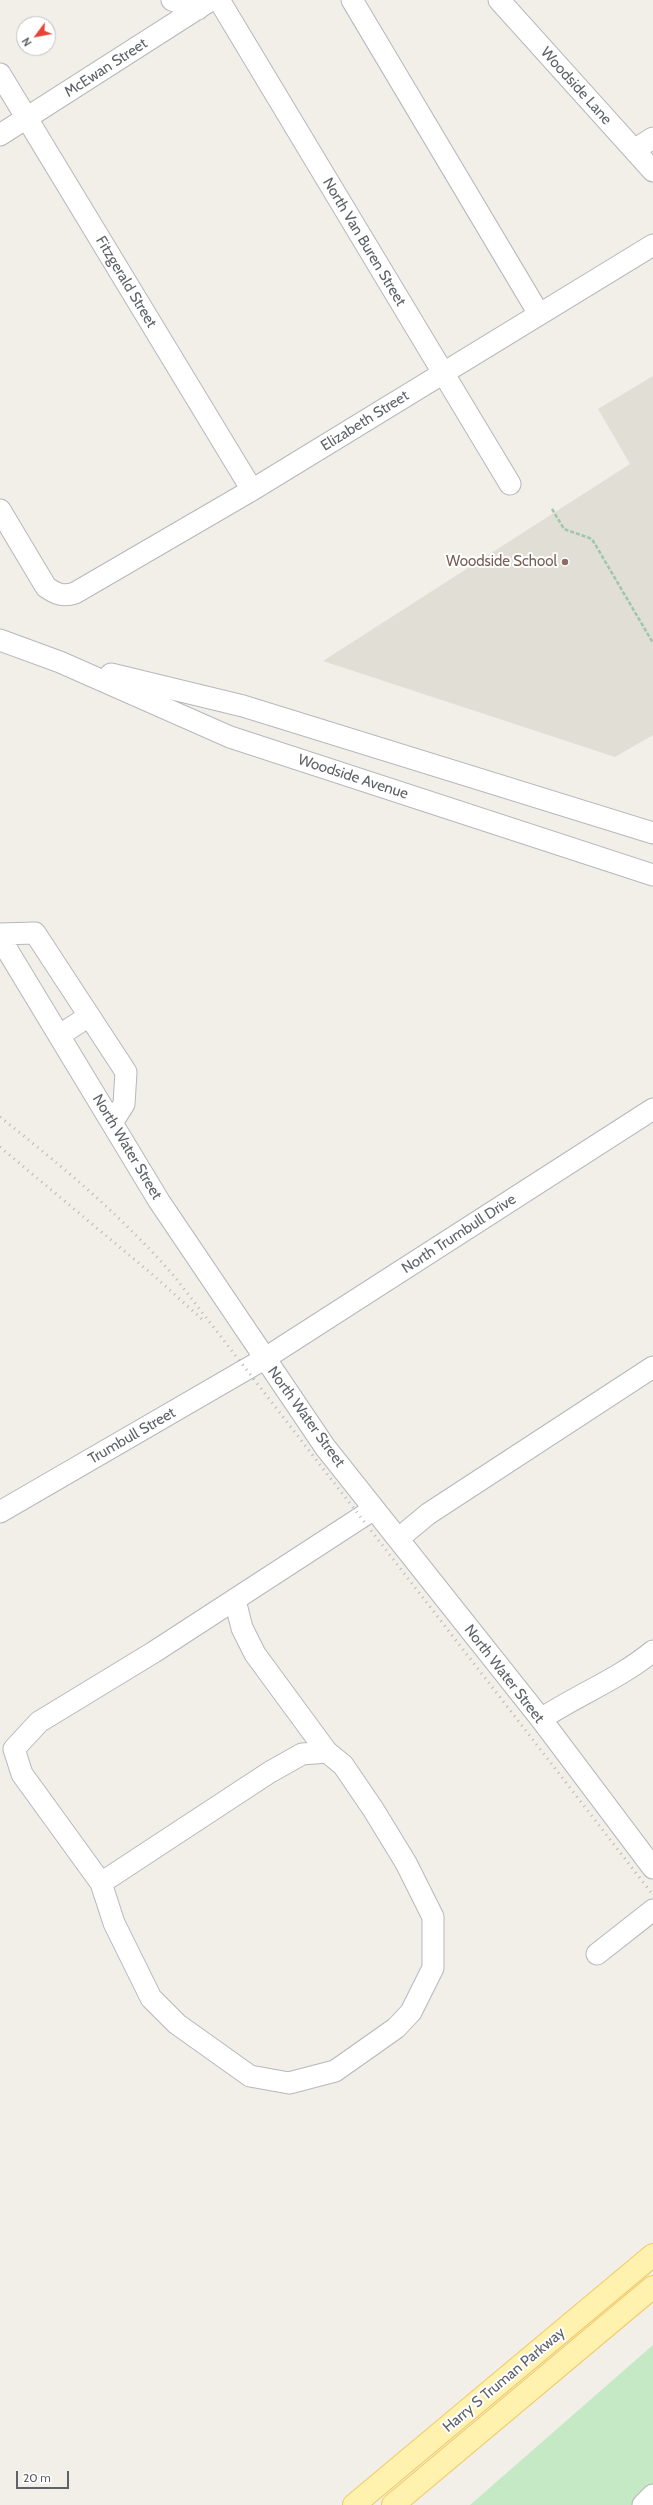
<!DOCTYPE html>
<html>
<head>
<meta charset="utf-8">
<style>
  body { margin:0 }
  #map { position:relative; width:653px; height:2505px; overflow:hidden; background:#f1efe8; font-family:Cabin,sans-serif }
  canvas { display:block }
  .north { position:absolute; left:16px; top:16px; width:40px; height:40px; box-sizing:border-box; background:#fff; border:1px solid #bfc1c3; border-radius:50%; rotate:238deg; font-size:11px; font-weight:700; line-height:16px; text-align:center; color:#5f6368 }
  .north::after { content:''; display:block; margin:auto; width:14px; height:18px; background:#ea4335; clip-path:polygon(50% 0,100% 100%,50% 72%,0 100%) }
  .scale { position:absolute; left:16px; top:2471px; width:53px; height:18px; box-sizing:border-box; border:2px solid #5f6368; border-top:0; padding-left:5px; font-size:12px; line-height:14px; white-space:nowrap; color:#5f6368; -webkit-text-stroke:3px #fff; paint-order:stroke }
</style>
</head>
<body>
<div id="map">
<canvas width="653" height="2505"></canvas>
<div class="north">N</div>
<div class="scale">20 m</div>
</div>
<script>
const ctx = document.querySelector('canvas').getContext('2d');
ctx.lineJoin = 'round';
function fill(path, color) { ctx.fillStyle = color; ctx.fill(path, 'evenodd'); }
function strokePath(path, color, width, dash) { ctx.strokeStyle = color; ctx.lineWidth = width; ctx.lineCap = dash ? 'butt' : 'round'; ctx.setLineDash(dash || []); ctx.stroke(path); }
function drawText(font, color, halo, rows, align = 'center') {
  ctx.font = font + ' Cabin,sans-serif'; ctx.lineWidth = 4; ctx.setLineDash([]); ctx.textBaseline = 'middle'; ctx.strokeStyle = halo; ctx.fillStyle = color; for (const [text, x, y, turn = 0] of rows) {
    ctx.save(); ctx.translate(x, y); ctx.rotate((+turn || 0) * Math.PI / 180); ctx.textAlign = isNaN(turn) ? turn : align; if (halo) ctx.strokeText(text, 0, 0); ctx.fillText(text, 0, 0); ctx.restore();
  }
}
fill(new Path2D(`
  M653,376v359l-38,22 -292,-96 307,-197 -32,-55z`), '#e1ded6');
fill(new Path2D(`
  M653,2345v160h-183z`), '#c5e8c5');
const minor = new Path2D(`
  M172,0l26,9
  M219,0l291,484
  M352,0l187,314
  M499,0l154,171
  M0,74l252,416
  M0,135l211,-135
  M634,150l19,-12
  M0,510l46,77c10,7 17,10 29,6l177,-103 401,-245
  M0,640l60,22 170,75 423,138
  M111,674l132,32 410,127
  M0,934l35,-1 91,139 -2,32 -12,19
  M0,938l159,263 166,246 216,272 112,149
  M60,1035l29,-19
  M0,1512l264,-153 389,-250
  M398,1539l30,-25 225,-147
  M235,1600l7,28 13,26 72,98
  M541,1719c36,-24 78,-40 112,-68
  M101,1883l169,-111 32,-18 25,-2 16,13 30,44 33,54 27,54v51l-22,44 -15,16 -61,43 -46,12 -39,-7 -73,-52 -26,-26 -37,-75 -13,-40 -79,-109 -8,-25 25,-27 115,-70 220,-143
  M597,1954l56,-44
  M643,2505l10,-10`);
const major = new Path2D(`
  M354,2505l299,-250
  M393,2505l260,-218`);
strokePath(minor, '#b5b8bc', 23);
strokePath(major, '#f2c960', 24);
strokePath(new Path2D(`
  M552,509l12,20 28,10 61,104`), '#9cc7a9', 2.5, [4, 2]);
strokePath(minor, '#fff', 21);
strokePath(major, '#fff2af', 22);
strokePath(new Path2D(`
  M0,1117c62,49 122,99 174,159l479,619
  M0,1147l153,128 50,45`), '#b6b7b8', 3, [1, 5]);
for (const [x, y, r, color] of [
  [565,562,4,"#8d6e63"]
]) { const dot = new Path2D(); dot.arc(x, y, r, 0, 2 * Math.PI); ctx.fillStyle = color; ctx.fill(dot); strokePath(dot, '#fff', 1.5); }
drawText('15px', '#5f6368', '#fff', [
  ["McEwan Street",106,68,-33],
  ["Woodside Lane",576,86,48],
  ["North Van Buren Street",364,242,59],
  ["Fitzgerald Street",126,282,59],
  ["Elizabeth Street",365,421,-32],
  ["Woodside Avenue",353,777,18],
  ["North Water Street",127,1147,59],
  ["North Trumbull Drive",459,1234,-33],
  ["North Water Street",306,1417,54],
  ["Trumbull Street",132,1436,-30],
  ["North Water Street",504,1674,52],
  ["Harry S Truman Parkway",504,2380,-40]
]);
drawText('15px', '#785e54', '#fff', [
  ["Woodside School",557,562]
], 'right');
</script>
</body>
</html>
